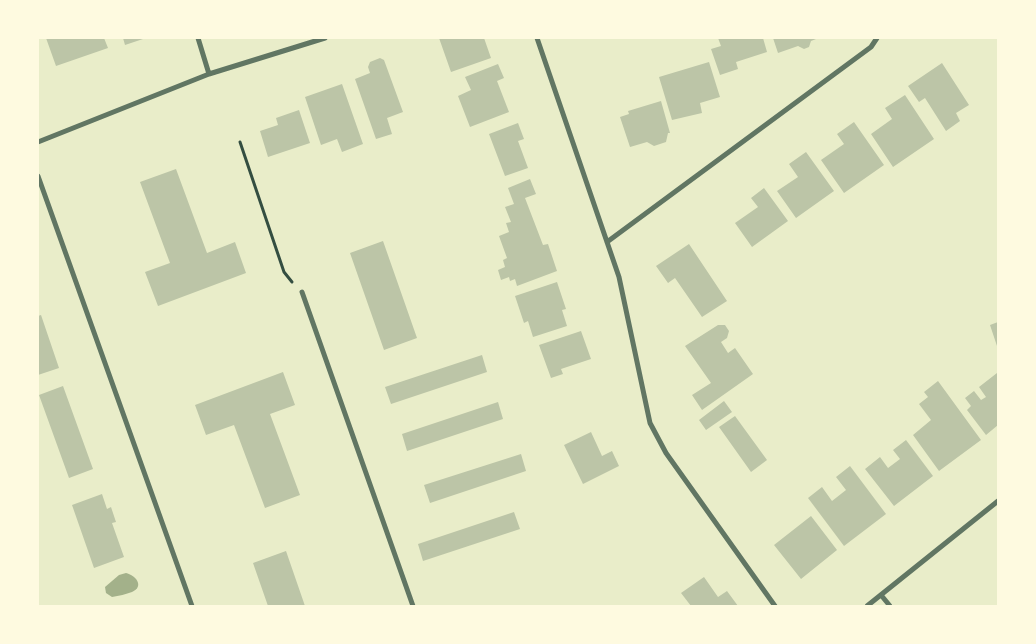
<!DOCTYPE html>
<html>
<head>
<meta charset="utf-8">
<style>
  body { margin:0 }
  #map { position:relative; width:1036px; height:644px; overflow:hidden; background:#e9edc9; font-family:"IBM Plex Sans",sans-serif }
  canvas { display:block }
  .frame { position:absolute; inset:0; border:39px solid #fefae0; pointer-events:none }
</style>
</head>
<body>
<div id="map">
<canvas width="1036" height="644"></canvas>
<div class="frame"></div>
</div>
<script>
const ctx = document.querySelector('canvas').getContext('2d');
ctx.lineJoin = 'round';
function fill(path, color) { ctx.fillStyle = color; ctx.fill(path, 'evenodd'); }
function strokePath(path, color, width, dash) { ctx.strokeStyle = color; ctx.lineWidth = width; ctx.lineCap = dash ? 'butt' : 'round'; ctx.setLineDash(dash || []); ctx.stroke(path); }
fill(new Path2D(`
  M126,573c9,2 19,13 6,19 -6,2 -13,4 -20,5l-6,-4 -1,-6 14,-12z`), '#a3b18a');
fill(new Path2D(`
  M46,38h58l4,10 -52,18z
  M123,38h23l-21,7z
  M439,38h45l7,20 -40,14z
  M718,38h45l4,14 -31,10 2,7 -18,6 -9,-26 10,-3z
  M773,38h42l1,1 -5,2 -2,6 -5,2 -6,-3 -20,7z
  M380,58l4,2 19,52 -16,6 5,16 -16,5 -21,-60 15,-6 -2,-6 2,-5z
  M709,62l11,35 -20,6 2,10 -30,7 -13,-43z
  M942,63l27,42 -13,8 4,8 -14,10 -21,-33 -6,4 -11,-16z
  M498,64l6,14 -7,3 12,31 -39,15 -12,-31 13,-6 -6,-13z
  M342,84l21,60 -21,8 -5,-13 -16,6 -16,-48z
  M905,95l29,44 -41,28 -22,-33 21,-15 -7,-11z
  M661,101l9,32h-2l-2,9 -12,4 -7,-4 -17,5 -10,-30 9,-3 -1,-3z
  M299,110l11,33 -42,14 -8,-26 18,-6 -2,-7z
  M854,122l30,43 -40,28 -23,-33 23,-16 -7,-10z
  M518,123l6,16 -6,2 10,27 -23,8 -16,-42z
  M806,152l28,39 -38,27 -19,-27 21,-14 -9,-13z
  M176,169l31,84 28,-11 11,31 -88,33 -13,-34 25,-9 -30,-81z
  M530,179l6,15 -11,4 18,47 5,-1 9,27 -40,15 -2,-7 -5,2 -1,-4 -8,3 -3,-10 7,-3 -2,-7 4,-2 -8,-22 10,-4 -3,-9 5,-1 -6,-15 9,-3 -6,-16z
  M764,188l24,33 -36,26 -17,-24 23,-16 -7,-9z
  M383,241l34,97 -33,12 -34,-97z
  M689,244l38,57 -25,16 -27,-39 -7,5 -12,-17z
  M557,282l9,27 -4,1 5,16 -34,11 -5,-16 -4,2 -9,-27z
  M41,315l18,53 -21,7v-59z
  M998,322v27l-8,-24z
  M718,325h7l4,6 -2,7 -6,4 7,11 7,-5 18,26 -51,36 -10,-15 19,-12 -26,-37z
  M581,331l10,28 -30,10 2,5 -12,4 -12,-33z
  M482,355l5,17 -96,32 -6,-17z
  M283,372l12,33 -25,9 30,81 -35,13 -31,-83 -28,10 -11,-30z
  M997,373l1,52 -12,10 -19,-25 4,-4 -6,-8 9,-7 7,9 5,-3 -7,-10z
  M938,381l43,59 -42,31 -26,-36 18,-15 -12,-16 9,-7 -4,-5z
  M63,386l30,83 -24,9 -30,-83z
  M724,401l8,11 -26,18 -7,-10z
  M498,402l5,17 -96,32 -5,-17z
  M735,416l32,44 -16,12 -32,-45z
  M591,432l11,24 10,-5 7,15 -36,18 -19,-39z
  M906,440l27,36 -39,30 -29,-37 15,-12 8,11 12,-9 -7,-9z
  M521,454l5,17 -96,32 -6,-18z
  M850,466l36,48 -42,32 -36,-48 14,-11 10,14 14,-11 -10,-13z
  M102,494l5,15 4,-2 5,15 -4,1 12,34 -30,11 -22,-63z
  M514,512l6,17 -97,32 -5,-17z
  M811,516l26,34 -36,29 -27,-34z
  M286,551l19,55h-37l-15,-43z
  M704,577l14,20 9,-6 11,15h-47l-10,-13z`), '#bcc5a7');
strokePath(new Path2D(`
  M240,142l44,130 8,10`), '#344e41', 3);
strokePath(new Path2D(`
  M198,38l11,36
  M537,38l82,239 31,146 16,30 109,153
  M38,142l171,-68 116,-36
  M38,176l154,430
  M607,242l264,-195 6,-9
  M302,292l111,314
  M881,595l9,11
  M867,606l131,-105`), '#617663', 5);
</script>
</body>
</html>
